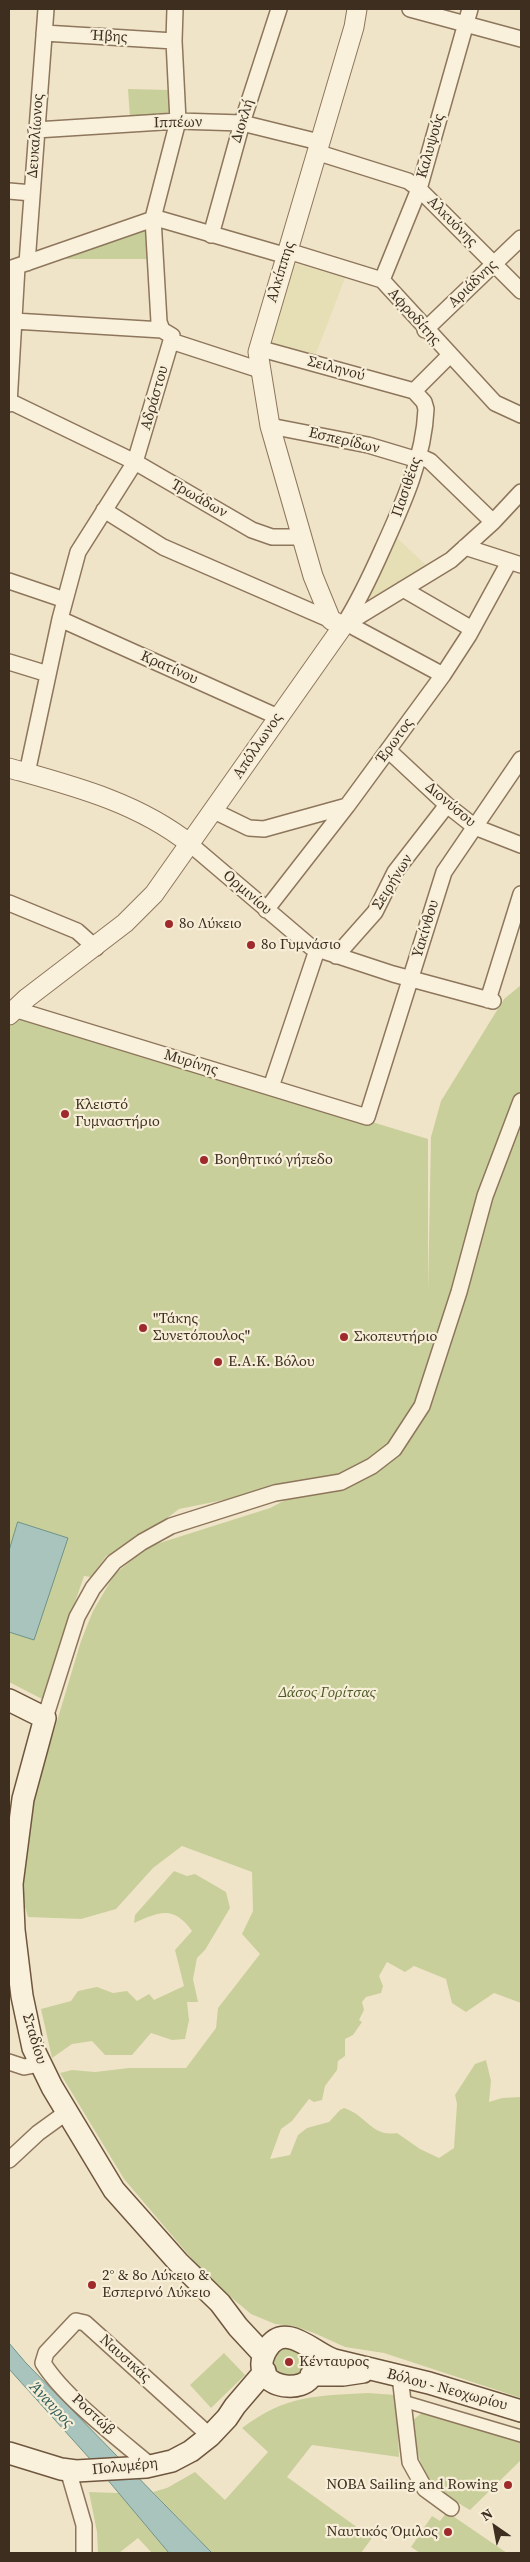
<!DOCTYPE html>
<html>
<head>
<meta charset="utf-8">
<style>
  body { margin:0 }
  #map { position:relative; width:530px; height:2562px; overflow:hidden; background:#f0e4c8; font-family:"Source Serif 4",serif }
  canvas { display:block }
  .frame { position:absolute; inset:0; border:10px solid #3d2e20; pointer-events:none }
  .north { position:absolute; left:470px; top:2502px; width:50px; height:50px; -webkit-text-stroke:4px #f7eed8; paint-order:stroke; rotate:327deg; font-size:14px; font-weight:700; line-height:20px; text-align:center; color:#3d2e20 }
  .north::after { content:''; display:block; margin:auto; width:18px; height:22px; background:#3d2e20; clip-path:polygon(50% 0,100% 100%,50% 72%,0 100%) }
</style>
</head>
<body>
<div id="map">
<canvas width="530" height="2562"></canvas>
<div class="frame"></div>
<div class="north">N</div>
</div>
<script>
const ctx = document.querySelector('canvas').getContext('2d');
ctx.lineJoin = 'round';
function fill(path, color) { ctx.fillStyle = color; ctx.fill(path, 'evenodd'); }
function strokePath(path, color, width, dash) { ctx.strokeStyle = color; ctx.lineWidth = width; ctx.lineCap = dash ? 'butt' : 'round'; ctx.setLineDash(dash || []); ctx.stroke(path); }
function drawText(font, color, halo, rows, align = 'center') {
  ctx.font = font + ' "Source Serif 4",serif'; ctx.lineWidth = 4.5; ctx.setLineDash([]); ctx.textBaseline = 'middle'; ctx.strokeStyle = halo; ctx.fillStyle = color; for (const [text, x, y, turn = 0] of rows) {
    ctx.save(); ctx.translate(x, y); ctx.rotate((+turn || 0) * Math.PI / 180); ctx.textAlign = isNaN(turn) ? turn : align; if (halo) ctx.strokeText(text, 0, 0); ctx.fillText(text, 0, 0); ctx.restore();
  }
}
fill(new Path2D(`
  M290,262l55,16 -31,81 -51,-13z
  M396,537l31,29 -56,32h-4z`), '#e6deb5');
fill(new Path2D(`
  M128,89l41,1 2,27 -41,1z
  M149,229l-1,30h-82l1,-3z
  M521,985v1018l-27,-10 -28,19 -14,-9 -6,-24 -32,-13 -9,6 -18,-10 -8,14 4,10 -2,7 -15,4 -4,5 2,8 -5,10 3,2 -9,13 -8,4v17l-7,5 -1,9 -12,16 -3,14 -8,2 -5,-3 -17,22 -11,8 -11,30 20,-4 8,-20 9,-7 22,-6 11,-12 4,-2c24,8 27,29 53,25l23,16 19,9 15,-10 3,-44 -2,-9 20,-31 11,-4 5,21 -2,21 13,-4 19,-1v301l-137,-45 -39,-6 -31,-14 -21,-7 -18,-2 -24,-10 -42,-35 -85,-100 -64,-106 12,-3 23,2 34,-4h57l30,-40 2,-20 42,-54 -18,-20 11,-23 -1,-39 -70,-26 -29,22 -37,41 -35,10 -53,-2 -6,-21 2,-36 3,-28 12,-51 42,-140 12,-30 21,-36 33,-28 123,-39 25,-13 73,-20 17,-29 -32,28 -174,35 -63,48 -9,-2 -16,22 -7,-1 -23,68 -13,52 -6,3 -33,-17v-657l8,-11 411,125v154l3,-156 10,-36 63,-102z
  M174,1871l13,5 8,-2 31,18 4,16 -25,42 -8,8 -4,21 5,23h-11l2,18 -4,19 -13,1 -21,-7 -19,22h-27l-13,-14 -20,3 -20,14 -11,-49 30,-8 7,-10 19,-4 16,6 14,-2 10,10 12,-7 5,6 30,-14 -9,-36 17,-19c-19,-26 -32,-19 -58,-8l1,-8z
  M294,2343l14,21 -15,17 -22,-13v-14z
  M224,2353l21,22 -34,33 -21,-23z
  M368,2393l28,2 3,62 -87,-12 -25,32 85,61 -11,15h-149l-59,-61 14,-4 28,-16 30,28 43,-48 -26,-24c44,-33 73,-32 126,-35z
  M423,2412l98,29v19l-51,50c-46,-28 -51,-36 -57,-90z
  M89,2492l30,1 50,60h-17l-14,-15 -19,15h-21l-1,-21z
  M447,2512l60,41h-87l-9,-6 21,-31 8,5z`), '#c9cf9b');
const water = new Path2D(`
  M18,1522l50,16 -34,102 -25,-8v-81z
  M9,2343l17,20 186,190h-43l-78,-93 -82,-91z`);
fill(water, '#a9c4bc');
strokePath(water, '#6f938a', 1);
const pedestrian = new Path2D(`
  M403,2401l118,35`);
const minor = new Path2D(`
  M410,9l111,30
  M44,33l130,8
  M36,130l142,-9 64,2 77,19
  M316,152l92,29 11,8 102,102
  M9,191l23,2
  M211,235l31,-112 37,-114
  M288,251l94,29 113,123 26,12
  M27,263l19,-254
  M9,269l147,-51 131,38
  M382,280l37,-91 51,-180
  M14,321l148,9
  M425,330l96,-92
  M171,341l89,29
  M258,348l156,43
  M9,401l126,61 117,68 20,7h30
  M9,404l8,-137
  M270,426l98,19 50,15
  M419,456l11,5 63,61
  M104,510l59,37 168,73
  M465,547l56,18
  M9,581l56,19
  M403,589l69,40
  M60,619l218,98
  M346,624l105,-64 42,-38 28,-30
  M348,624l95,51
  M343,626c16,-25 28,-51 40,-78 20,-44 41,-90 43,-139l-2,-7 -10,-11 35,-35
  M9,662l39,12
  M388,750l59,55 28,22 46,18
  M27,773l33,-154 18,-67 57,-90 36,-121 1,-5 -10,-6 -3,-8 -6,-104 25,-97 -4,-80 1,-32
  M214,811l35,17 15,1 83,-23
  M190,844l121,103 82,27 100,27
  M9,903l68,28 19,17
  M266,910l81,-104 96,-131 26,-40 40,-73
  M336,956l39,-44 20,-40 52,-67
  M488,1000l33,-106
  M14,1009l353,108 77,-245 77,-113
  M271,1087l46,-137
  M45,1718l32,-101 16,-29 21,-26 28,-20 29,-16 104,-33 66,-11 31,-16 22,-17 28,-43 37,-114 26,-96 36,-95
  M9,2062l15,5 16,-3
  M9,2160l29,-27 29,-21
  M400,2376l10,86 15,27 26,19
  M151,2466c-32,-27 -87,-69 -108,-103l3,-10 30,-32 9,2 125,113
  M68,2470l16,55v28`);
const tertiary = new Path2D(`
  M9,768c64,18 128,34 181,76
  M9,1015l18,-17 98,-75 29,-29 189,-268 -12,-6 -18,-44 -43,-150 -12,-74 96,-325 3,-18`);
const secondary = new Path2D(`
  M9,1700l36,18 -22,81 -11,85 2,46 8,66 11,52 19,39 62,103 64,72 42,41 18,24 26,28
  M310,2349c26,54 -71,45 -43,0 18,-29 46,4 67,11l95,23 92,28
  M311,2375h32l20,-3
  M9,2453l52,16 15,2 70,-4 26,-6 19,-10 19,-15 17,-18 8,-12 30,-35`);
strokePath(pedestrian, '#8d765c', 14);
strokePath(minor, '#8d765c', 18);
strokePath(tertiary, '#8d765c', 21);
strokePath(secondary, '#6f573f', 24);
strokePath(pedestrian, '#faf1dc', 11);
strokePath(minor, '#faf1dc', 15);
strokePath(tertiary, '#faf1dc', 19);
strokePath(secondary, '#faf1dc', 21);
for (const [x, y, r, color] of [
  [169,924,5,"#9e2a2b"],
  [251,945,5,"#9e2a2b"],
  [65,1114,5,"#9e2a2b"],
  [204,1160,5,"#9e2a2b"],
  [143,1328,5,"#9e2a2b"],
  [344,1337,5,"#9e2a2b"],
  [218,1362,5,"#9e2a2b"],
  [92,2285,5,"#9e2a2b"],
  [289,2362,5,"#9e2a2b"],
  [508,2485,5,"#9e2a2b"],
  [448,2532,5,"#9e2a2b"]
]) { const dot = new Path2D(); dot.arc(x, y, r, 0, 2 * Math.PI); ctx.fillStyle = color; ctx.fill(dot); strokePath(dot, '#f7eed8', 2); }
drawText('15px', '#3d2e20', '#f7eed8', [
  ["Ήβης",109,37,3],
  ["Διοκλή",243,121,-73],
  ["Ιππέων",178,123,-1],
  ["Δευκαλίωνος",36,136,-86],
  ["Καλυψούς",431,146,-74],
  ["Αλκυόνης",452,222,45],
  ["Αλκίππης",281,272,-73],
  ["Αριάδνης",473,284,-44],
  ["Αφροδίτης",414,317,48],
  ["Σειληνού",336,369,15],
  ["Αδράστου",155,398,-74],
  ["Εσπερίδων",344,441,13],
  ["Πασιθέας",407,487,-71],
  ["Τρωάδων",199,499,30],
  ["Κρατίνου",169,668,24],
  ["Έρωτος",395,741,-54],
  ["Απόλλωνος",258,746,-56],
  ["Διονύσου",450,805,40],
  ["Σειρήνων",393,882,-58],
  ["Ορμινίου",247,893,41],
  ["Υακίνθου",426,929,-73],
  ["Μυρίνης",191,1063,17],
  ["Σταδίου",34,2039,73],
  ["Ναυσικάς",125,2359,42],
  ["Βόλου - Νεοχωρίου",447,2390,15],
  ["Ροστώβ",93,2415,43],
  ["Πολυμέρη",125,2467,-6]
]);
drawText('15px', '#3d2e20', '#f7eed8', [
  ["8ο Λύκειο",179,924],
  ["8ο Γυμνάσιο",261,945],
  ["Κλειστό",75,1105],
  ["Γυμναστήριο",75,1122],
  ["Βοηθητικό γήπεδο",214,1160],
  ["\"Τάκης",153,1319],
  ["Συνετόπουλος\"",153,1336],
  ["Σκοπευτήριο",354,1337],
  ["Ε.Α.Κ. Βόλου",228,1362],
  ["2° & 8ο Λύκειο &",102,2276],
  ["Εσπερινό Λύκειο",102,2293],
  ["Κένταυρος",299,2362],
  ["NOBA Sailing and Rowing",498,2485,"right"],
  ["Ναυτικός Όμιλος",438,2532,"right"]
], 'left');
drawText('italic 15px', '#4d5a26', '#f7eed8', [
  ["Δάσος Γορίτσας",327,1693]
]);
drawText('italic 16px', '#2f5d5a', '#f7eed8', [
  ["Άναυρος",51,2405,47]
]);
</script>
</body>
</html>
